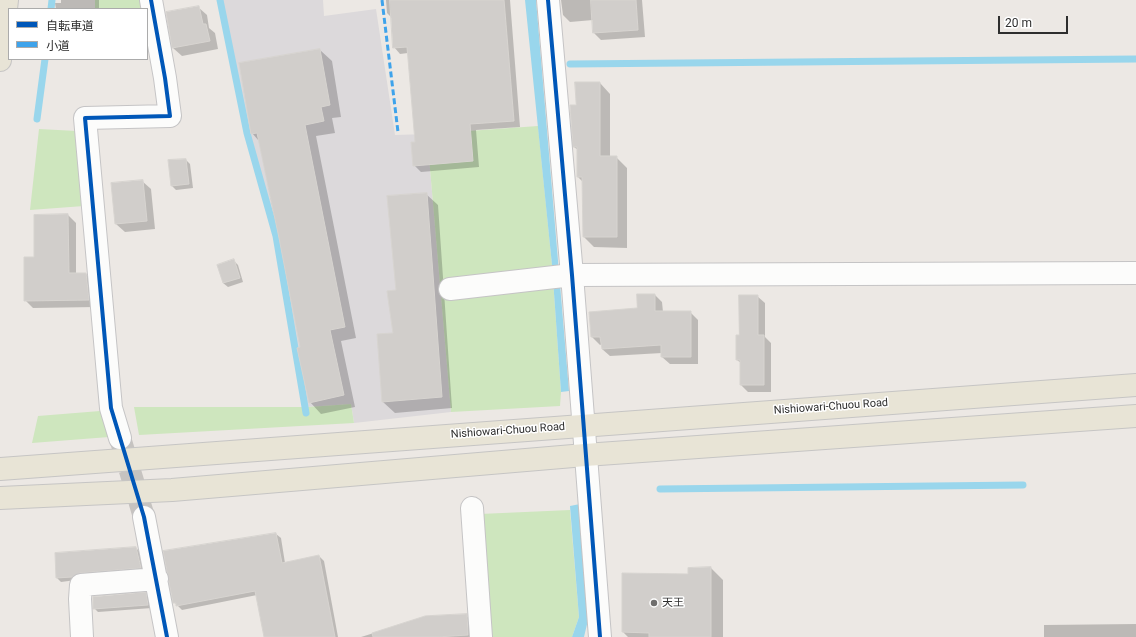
<!DOCTYPE html>
<html>
<head>
<meta charset="utf-8">
<style>
  body { margin:0 }
  #map { position:relative; width:1136px; height:637px; overflow:hidden; background:#ece8e4; font-family:Roboto,"Noto Sans JP",sans-serif }
  canvas { display:block }
  .legend { position:absolute; left:8px; top:8px; width:140px; height:52px; box-sizing:border-box; background:#fff; border:1px solid #ababab; margin:0; padding:5px 7px; list-style:none; font-size:12px; color:#2e2e2e }
  .legend li { display:flex; align-items:center; gap:8px; height:20px }
  .legend b { width:20px; border:1px solid #ababab }
  .scale { position:absolute; left:998px; top:16px; width:70px; height:18px; box-sizing:border-box; border:2px solid #2e2e2e; border-top:0; padding-left:5px; font-size:12px; line-height:14px; white-space:nowrap; color:#2e2e2e; -webkit-text-stroke:3px #fff; paint-order:stroke }
</style>
</head>
<body>
<div id="map">
<canvas width="1136" height="637"></canvas>
<ul class="legend">
<li><b style="height:5px;background:#0057b8"></b>自転車道</li>
<li><b style="height:5px;background:#3ea3eb"></b>小道</li>
</ul>
<div class="scale">20 m</div>
</div>
<script>
const ctx = document.querySelector('canvas').getContext('2d');
ctx.lineJoin = 'round';
function fill(path, color) { ctx.fillStyle = color; ctx.fill(path, 'evenodd'); }
function strokePath(path, color, width, dash) { ctx.strokeStyle = color; ctx.lineWidth = width; ctx.lineCap = dash ? 'butt' : 'round'; ctx.setLineDash(dash || []); ctx.stroke(path); }
function drawText(font, color, halo, rows, align = 'center') {
  ctx.font = font + ' Roboto,"Noto Sans JP",sans-serif'; ctx.lineWidth = 3; ctx.setLineDash([]); ctx.textBaseline = 'middle'; ctx.strokeStyle = halo; ctx.fillStyle = color; for (const [text, x, y, turn = 0] of rows) {
    ctx.save(); ctx.translate(x, y); ctx.rotate((+turn || 0) * Math.PI / 180); ctx.textAlign = isNaN(turn) ? turn : align; if (halo) ctx.strokeText(text, 0, 0); ctx.fillText(text, 0, 0); ctx.restore();
  }
}
fill(new Path2D(`
  M222,0h101l1,16 52,-7 19,126 32,-1 24,278 -97,11 -3,-19 -44,3 -29,-171 -29,-103z`), '#dcd9db');
fill(new Path2D(`
  M95,0h48l2,9h-50z
  M538,126l14,139 9,127 -1,14 -109,6 -24,-278z
  M39,129l38,2 7,75 -54,4z
  M351,404l3,19 -215,12 -5,-28h174z
  M100,411l9,26 -77,6 6,-27z
  M570,510l9,107 -7,20h-82l-10,-123z`), '#cee6be');
fill(new Path2D(`
  M525,0h11l33,391 -8,1 -9,-127z
  M580,504l8,116 -4,17h-12l7,-20 -9,-111z`), '#99d6ec');
fill(new Path2D(`
  M61,0h38v9h-43l-1,-6h6z
  M386,0h124l10,127 -44,3 3,37 -58,5 -7,-7 2,-22 -8,-90 -8,1 -6,-7 -2,-29 -5,-5z
  M561,0h81l3,37 -44,3 -7,-7 -1,-13 -23,2 -7,-7z
  M198,7l9,8 2,13 6,5 3,16 -36,7 -9,-8z
  M320,50l12,11 9,56 -9,1 3,15 -19,3 40,202 -15,3 14,66 -34,7 -11,-12 -9,-54 -42,-207 -7,-8z
  M600,83l10,11v63h6l11,11v80l-33,-1 -10,-10 -1,-55 -5,-5v-27l-4,-3 3,-41z
  M186,160l4,4 3,24 -17,2 -4,-4z
  M142,181l9,8 4,40 -30,3 -9,-8z
  M426,194l12,11 14,203 -57,5 -12,-11 11,-68 3,-43z
  M68,215l8,8v51h10l8,8 2,25 -63,1 -8,-8 10,-42z
  M234,261l4,4 5,17 -15,5 -5,-4 -5,-18z
  M655,295l7,7 1,10h27l8,8v44h-28l-8,-7v-4l-52,3 -8,-7v-5l-2,1 -8,-8 46,-28z
  M757,296l8,7v34l6,6v49h-23l-7,-7v-22l-4,-3 3,-24z
  M276,534l5,4 4,25 34,-7 5,5 14,76h-73l-8,-42 -75,15 -8,-8z
  M136,548l4,4 4,19 -83,11 -4,-4 -1,-24z
  M711,568l12,12v57h-95l-5,-5z
  M145,593l4,5 3,10 -54,4 -4,-4z
  M466,616l5,4 1,17h-111l64,-20z
  M1136,624v13h-92v-12z`), '#0003');
strokePath(new Path2D(`
  M220,0l27,133 29,103 30,177
  M51,9l1,-9
  M570,64l566,-5
  M37,119l8,-60
  M660,489l363,-4`), '#99d6ec', 7);
const building = new Path2D(`
  M390,0h114l10,121 -44,3 3,37 -60,5 -2,-24h4l-8,-95 -14,1z
  M591,0h45l2,30 -45,3z
  M199,6l4,18h3l4,17 -38,7 -6,-36z
  M320,49l10,56 -9,2 3,14 -19,4 40,202 -15,3 14,65 -35,8 -12,-55 3,-1 -21,-109 -22,-105 -6,1 -12,-71z
  M575,82h25v74h17v81h-34l-1,-60h-5v-30h-4l-3,-42h6z
  M186,159l3,25 -18,2 -3,-26z
  M143,180l4,41 -32,3 -4,-41z
  M427,193l15,204 -60,5 -5,-68 16,-1 -6,-42 9,-1 -9,-94z
  M68,214l1,59h17l3,27 -65,1v-44h10v-42z
  M234,259l6,19 -17,5 -6,-18z
  M637,294h18v17h36v46h-30v-12l-59,4 -2,-12h-9l-2,-25 48,-4z
  M739,295h19v40h6v50h-24v-25h-4v-25h3z
  M276,533l6,30 37,-8 16,82h-71l-9,-46 -79,15v-3h-3l-10,-52z
  M136,547l5,21 -61,5 -8,4 -16,1 -1,-25z
  M711,567v70h-62v-4l-27,-1v-59l66,1v-6z
  M146,592l2,13 -55,4v-12z
  M467,614l1,21 -31,2h-64l-1,-4 53,-17z`);
fill(building, '#d1cecb');
strokePath(building, '#d7d4d0', 1);
strokePath(new Path2D(`
  M120,438l24,79`), '#c6c3c0', 22, [22, 11]);
const minor = new Path2D(`
  M548,0l24,275 28,362
  M450,289l122,-14 564,-2
  M120,438l-9,-30 -26,-290 85,-2 -5,-38 -14,-78
  M472,508l9,129
  M144,517l23,120
  M82,637l-2,-38 1,-14 76,-6`);
const major = new Path2D(`
  M0,60l7,-60
  M0,469l1136,-84
  M0,498l172,-8 413,-35 551,-39`);
strokePath(minor, '#c5c4c5', 24);
strokePath(major, '#c6c5c4', 24);
strokePath(minor, '#fcfcfb', 22);
strokePath(major, '#e8e4d6', 22);
strokePath(new Path2D(`
  M382,0l16,132`), '#3ea3eb', 3, [6, 3]);
strokePath(new Path2D(`
  M151,0l14,78 5,38 -85,2 26,290 33,109 23,120
  M548,0l24,275 28,362`), '#0057b8', 4);
for (const [x, y, r, color] of [
  [654,603,4,"#706f6e"]
]) { const dot = new Path2D(); dot.arc(x, y, r, 0, 2 * Math.PI); ctx.fillStyle = color; ctx.fill(dot); strokePath(dot, '#fff', 1.5); }
drawText('11px', '#2e2e2e', '#fff', [
  ["Nishiowari-Chuou Road",831,407,-4],
  ["Nishiowari-Chuou Road",508,431,-4]
]);
drawText('11px', '#2e2e2e', '#fff', [
  ["天王",662,603]
], 'left');
</script>
</body>
</html>
